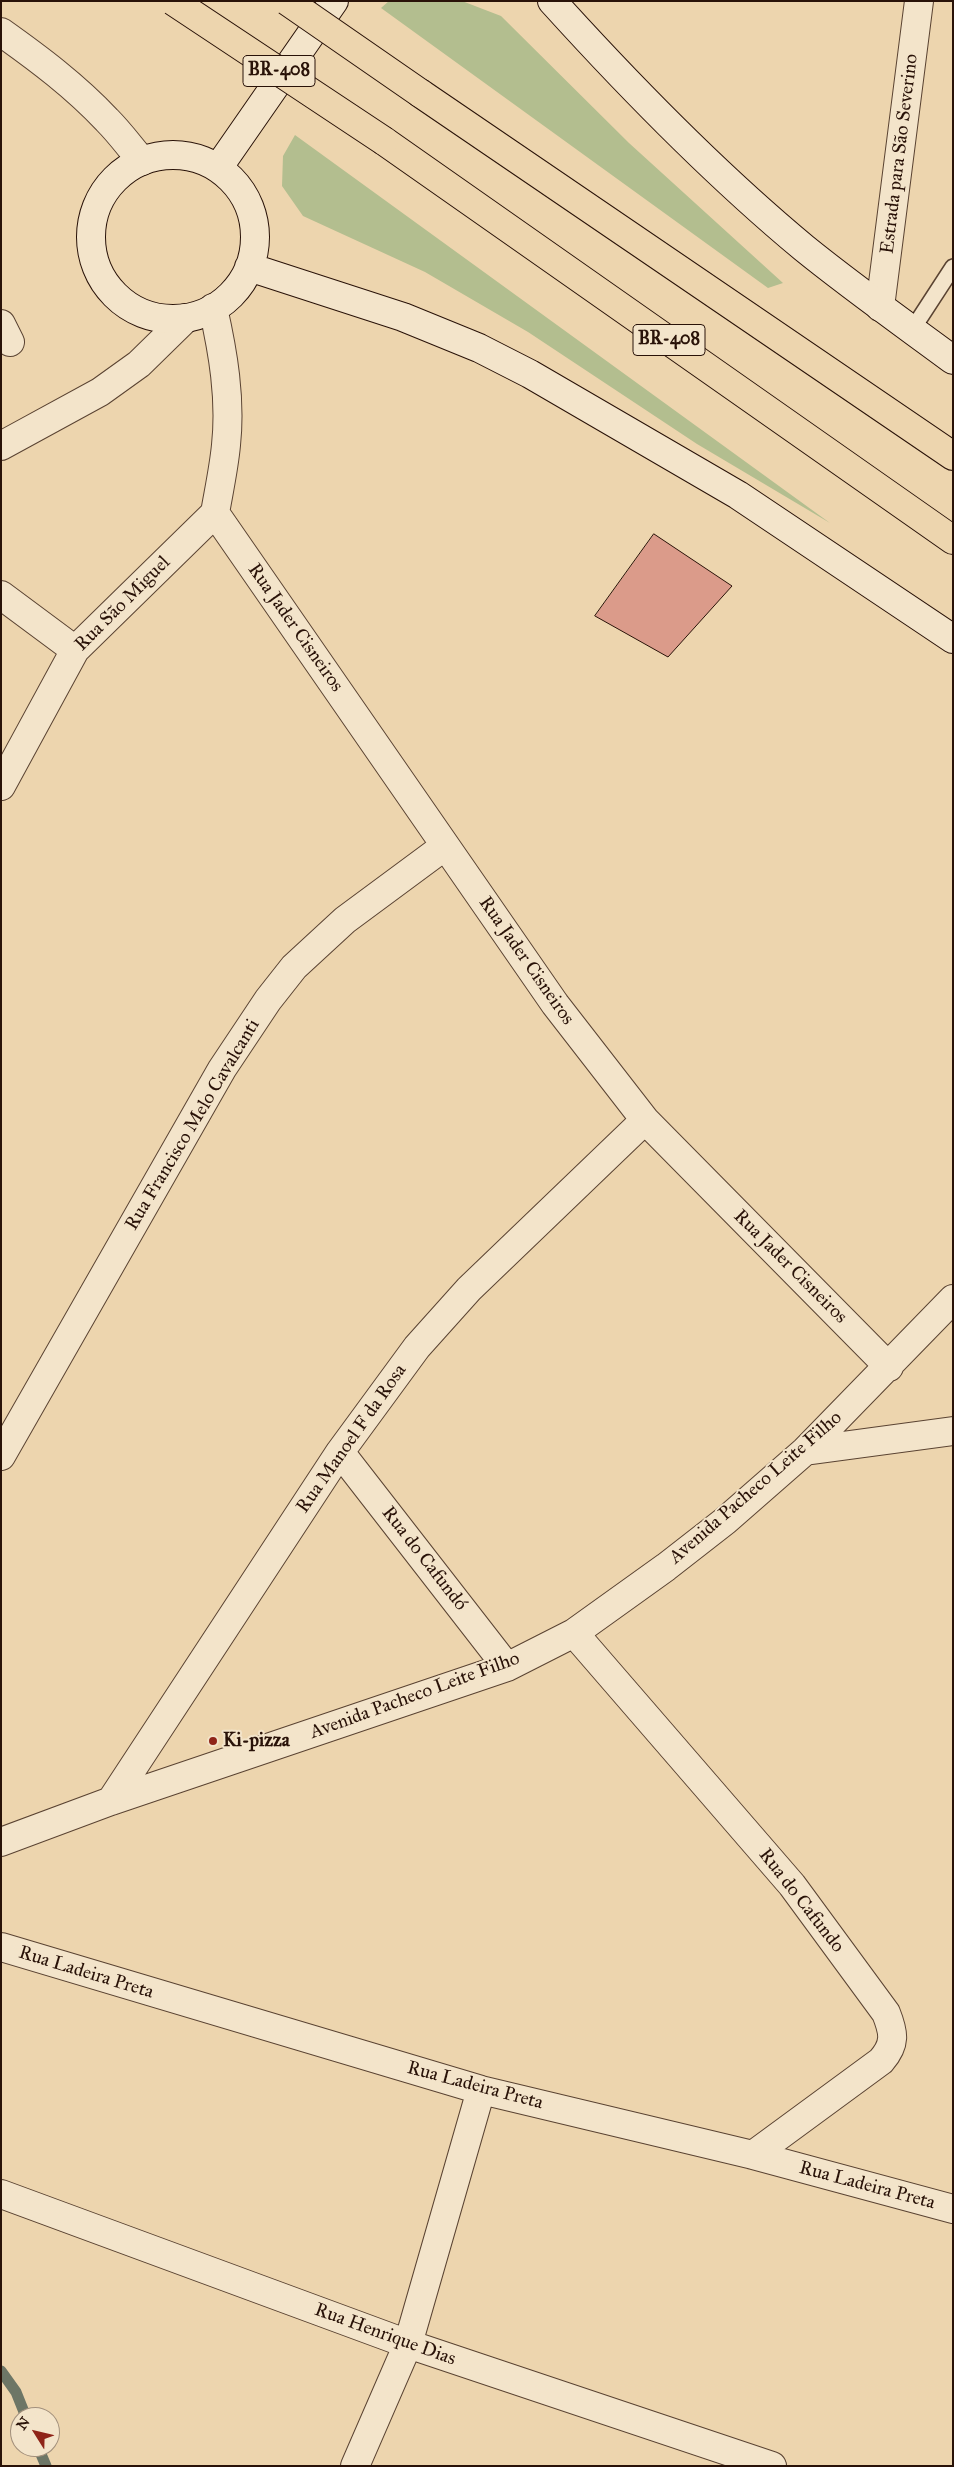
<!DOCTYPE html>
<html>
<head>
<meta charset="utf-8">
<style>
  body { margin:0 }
  #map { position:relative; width:954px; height:2467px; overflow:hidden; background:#edd5ae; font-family:"IM FELL Great Primer",serif }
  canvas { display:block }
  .frame { position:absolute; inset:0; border:2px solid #291208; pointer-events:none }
  .north { position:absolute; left:10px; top:2407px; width:50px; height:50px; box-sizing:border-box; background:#f3e4ca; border:1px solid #a2907c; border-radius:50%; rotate:306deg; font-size:14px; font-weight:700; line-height:20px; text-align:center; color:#291208 }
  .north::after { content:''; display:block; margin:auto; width:18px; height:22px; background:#8f2418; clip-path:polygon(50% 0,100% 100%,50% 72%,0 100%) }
</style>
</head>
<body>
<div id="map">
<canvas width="954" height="2467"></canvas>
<div class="frame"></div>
<div class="north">N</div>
</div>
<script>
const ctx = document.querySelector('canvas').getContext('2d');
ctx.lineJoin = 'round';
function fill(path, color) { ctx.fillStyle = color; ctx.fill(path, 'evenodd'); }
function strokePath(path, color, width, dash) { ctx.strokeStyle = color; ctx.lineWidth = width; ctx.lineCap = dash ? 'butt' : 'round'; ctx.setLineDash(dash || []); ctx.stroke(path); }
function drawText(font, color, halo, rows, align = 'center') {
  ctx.font = font + ' "IM FELL Great Primer",serif'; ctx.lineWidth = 4; ctx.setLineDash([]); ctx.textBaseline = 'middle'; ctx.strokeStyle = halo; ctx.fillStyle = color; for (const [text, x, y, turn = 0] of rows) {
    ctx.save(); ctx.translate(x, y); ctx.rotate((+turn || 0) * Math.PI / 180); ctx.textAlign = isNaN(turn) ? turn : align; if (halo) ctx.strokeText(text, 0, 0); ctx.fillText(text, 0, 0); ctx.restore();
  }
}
fill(new Path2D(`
  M389,1h73l39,15 128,127 154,140 -15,5 -387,-280z
  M295,135l535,388 -133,-79 -169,-112 -103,-60 -122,-56 -21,-30 1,-30z`), '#b3be8f');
strokePath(new Path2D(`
  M1,2371l15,21 10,25
  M38,2447l8,19`), '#6d7666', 11);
const building = new Path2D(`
  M654,534l78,52 -64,71 -73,-41z`);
fill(building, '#db9b8a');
strokePath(building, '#291208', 1);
const service = new Path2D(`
  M912,330l41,-63`);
const minor = new Path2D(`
  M1,32c38,27 74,54 106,88 13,13 23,27 35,41
  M213,308c10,44 18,91 13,137 -2,22 -7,45 -11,68
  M1,324l9,18
  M1,446l99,-54 39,-28 47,-46
  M215,513l340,491 90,116 244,247
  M1,595l74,55
  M1,786l74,-136 140,-137
  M805,1451l148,-20
  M340,1452l167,215
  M1,1456l221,-387 46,-69 26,-33 51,-47 100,-74
  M574,1633l218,252 94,128c8,20 10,31 -5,48l-128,94
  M111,1801l229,-349 77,-105 52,-58 176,-169
  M1,1842l110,-41 396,-134 67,-34 92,-66 59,-46 80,-70 148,-152
  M1,1947l480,143 272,65 200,54
  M1,2194l407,150 364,122
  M355,2466l53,-122 73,-254`);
const tertiary = new Path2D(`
  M880,307l39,-306`);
const secondary = new Path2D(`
  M552,1c77,85 164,174 252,247 48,39 99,75 149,112
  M91 237a82 82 0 1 1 164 0a82 82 0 1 1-164 0Z
  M218,168l116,-167
  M249,267l154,50 76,31 51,26 208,121 215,144`);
const trunk = new Path2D(`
  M420,93l533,363
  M384,141l569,399`);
strokePath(service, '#5a4332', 18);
strokePath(minor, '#5a4332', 30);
strokePath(tertiary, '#5a4332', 30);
strokePath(secondary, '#291208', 30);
strokePath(trunk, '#291208', 30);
strokePath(service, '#f3e4ca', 15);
strokePath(minor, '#f3e4ca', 28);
strokePath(tertiary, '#f3e4ca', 28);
strokePath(secondary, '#f3e4ca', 28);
strokePath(trunk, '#edd5ae', 28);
const trunkBridge = new Path2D(`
  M173,1l211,140
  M287,1l133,92`);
strokePath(trunkBridge, '#291208', 30, []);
strokePath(trunkBridge, '#edd5ae', 28);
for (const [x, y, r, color] of [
  [213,1741,5,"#8f2418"]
]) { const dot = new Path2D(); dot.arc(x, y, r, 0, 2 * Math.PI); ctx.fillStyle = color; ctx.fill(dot); strokePath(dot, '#f3e4ca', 2); }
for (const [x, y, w] of [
  [279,71,72],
  [669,340,72]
]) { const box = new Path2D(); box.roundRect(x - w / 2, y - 15.5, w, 31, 4); ctx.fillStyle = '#f3e4ca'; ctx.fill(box); strokePath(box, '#291208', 1); }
drawText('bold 18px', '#291208', null, [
  ["BR-408",279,71],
  ["BR-408",669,340]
]);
drawText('19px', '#291208', '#f3e4ca', [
  ["Estrada para São Severino",900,154,-83],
  ["Rua São Miguel",123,604,-45],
  ["Rua Jader Cisneiros",295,628,55],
  ["Rua Jader Cisneiros",526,961,55],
  ["Rua Francisco Melo Cavalcanti",193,1125,-59],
  ["Rua Jader Cisneiros",790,1267,45],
  ["Rua Manoel F da Rosa",352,1439,-55],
  ["Avenida Pacheco Leite Filho",756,1488,-41],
  ["Rua do Cafundó",424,1559,52],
  ["Avenida Pacheco Leite Filho",415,1696,-20],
  ["Rua do Cafundo",801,1901,52],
  ["Rua Ladeira Preta",86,1973,17],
  ["Rua Ladeira Preta",475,2086,15],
  ["Rua Ladeira Preta",867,2186,15],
  ["Rua Henrique Dias",385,2335,20]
]);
drawText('bold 19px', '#291208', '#f3e4ca', [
  ["Ki-pizza",223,1741]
], 'left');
</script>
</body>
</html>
